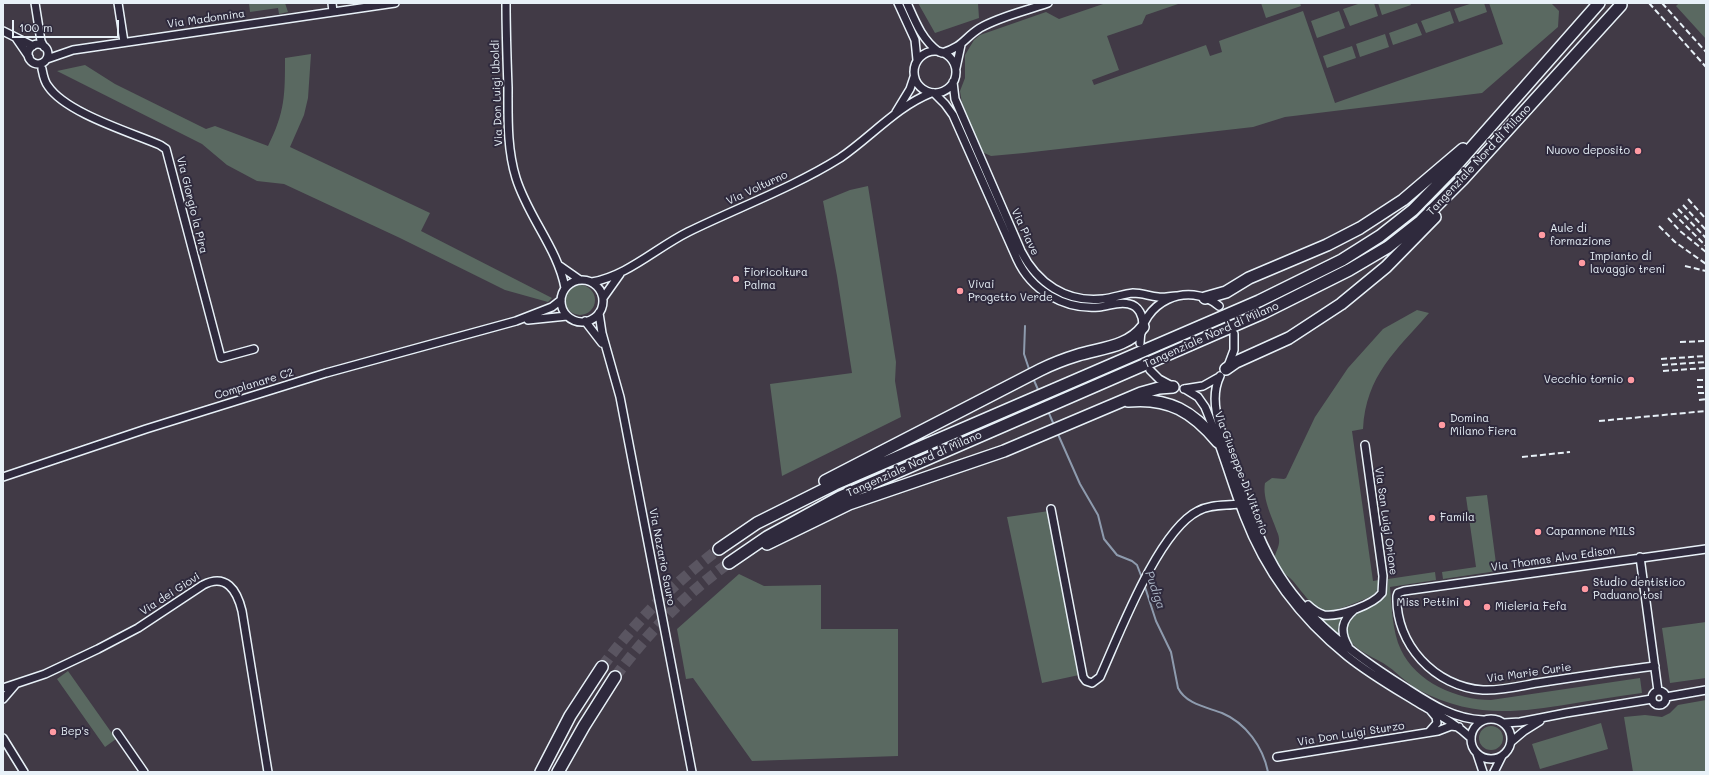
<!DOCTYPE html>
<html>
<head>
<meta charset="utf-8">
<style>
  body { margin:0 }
  #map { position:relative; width:1709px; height:775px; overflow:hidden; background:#413a46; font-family:Mali,sans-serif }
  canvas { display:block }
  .frame { position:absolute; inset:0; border:4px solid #e8f1f8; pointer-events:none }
  .scale { position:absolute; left:12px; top:20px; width:107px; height:18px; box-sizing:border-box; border:2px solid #e8f1f8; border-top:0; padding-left:5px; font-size:12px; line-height:14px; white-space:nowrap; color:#e8f1f8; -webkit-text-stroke:3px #2f2a3d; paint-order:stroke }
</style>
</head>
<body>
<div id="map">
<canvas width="1709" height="775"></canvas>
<div class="frame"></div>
<div class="scale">100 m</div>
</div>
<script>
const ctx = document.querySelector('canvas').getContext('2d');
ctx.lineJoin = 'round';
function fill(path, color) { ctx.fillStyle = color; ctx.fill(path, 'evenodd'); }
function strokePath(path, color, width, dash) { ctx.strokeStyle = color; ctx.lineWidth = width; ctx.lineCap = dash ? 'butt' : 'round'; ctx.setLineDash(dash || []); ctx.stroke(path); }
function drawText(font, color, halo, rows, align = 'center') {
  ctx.font = font + ' Mali,sans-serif'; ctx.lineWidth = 4; ctx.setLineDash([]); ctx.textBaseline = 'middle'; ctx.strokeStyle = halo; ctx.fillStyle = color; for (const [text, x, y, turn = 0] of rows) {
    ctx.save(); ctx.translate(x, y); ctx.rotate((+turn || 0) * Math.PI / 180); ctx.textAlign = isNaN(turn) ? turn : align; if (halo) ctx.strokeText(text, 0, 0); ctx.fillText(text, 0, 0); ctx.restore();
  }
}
fill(new Path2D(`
  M249,3h36l3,9 -9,2 -1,-6 -28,4z
  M918,3h60l1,15 -44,15z
  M1106,3h75l-35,12 -4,9 -35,12 12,34 -27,10 2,5 112,-40 4,11 12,-4 -3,-11 84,-30 32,92 168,-59 -14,-41h62l8,8 -1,16 -76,66 -197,24 -32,10 -229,26 -33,3 -9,-4 -20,-49 -2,-12 5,-13v-23l9,-15 6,-5 66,-23 13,7z
  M1261,3h39l1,3 -35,12z
  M1361,3h13l4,13 -28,10 -7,-17z
  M1378,3h32l1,2 -29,10z
  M1473,3h11l3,9 -28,10 -5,-13z
  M1679,3h27v36l-30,-33z
  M1339,11l6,17 -28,10 -6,-17z
  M1450,11l4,12 -28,10 -5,-12z
  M1417,23l5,12 -29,10 -4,-12z
  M1385,34l4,13 -29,10 -4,-13z
  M1352,46l4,12 -29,10 -4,-12z
  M311,54l-3,44 -4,17 -14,32 140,66 -9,18 131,67 -4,4 -43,-12 -105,-52 -116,-54 -27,-3 -30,-16 -25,-21 -145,-73 28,-6 30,19 91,45 9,-3 53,20c17,-34 17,-51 17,-88z
  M868,186l28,176 -1,19 6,36 -119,59 -12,-92 82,-11 -15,-97 -14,-75 27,-11z
  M565 300a15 15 0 1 1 30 0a15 15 0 1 1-30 0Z
  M1417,310l12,3c-33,38 -63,62 -66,116l-11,2 21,150 6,-1c1,13 -8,17 -19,21 -42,17 -40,13 -67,-20 -6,-7 -17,-11 -18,-21 -1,-9 7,-13 3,-26 -5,-15 -16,-35 -13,-51l7,-5 12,1 2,-1 29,-61 33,-49 35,-39z
  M1487,495l10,76 -54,8 -1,-7 34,-5 -10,-70z
  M1049,511l30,164 -37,8 -35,-166z
  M1435,572l1,8 -46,7c2,20 2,44 11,63 15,32 56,50 90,50l149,-22 2,15c-24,3 -48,7 -72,11 -56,9 -98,14 -151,-14 -13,-7 -23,-19 -36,-27 -12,-7 -37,-17 -37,-33 -1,-27 43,-14 42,-51z
  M739,574l25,12 57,-1v44h77v127l-146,5 -59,-83 -7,1 -9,-50z
  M1341,616l-3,20 -19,-19h1z
  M1706,622v56l-36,5 -8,-55z
  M68,671l48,68 -11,8 -48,-68z
  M1706,700v72h-73l-9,-55 21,-2 17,2 8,-4 8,-8z
  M1601,723l7,26 -68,20 -8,-25z
  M1479 738a12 12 0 1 1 24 0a12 12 0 1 1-24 0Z`), '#5a6961');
strokePath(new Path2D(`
  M1025,326l-1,28 6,18
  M1033,378l6,14
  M1048,411l6,14
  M1057,432l23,52 18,31 6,24 13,16 15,6 5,4 5,13
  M1144,584l12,37 15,31 7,36c8,16 28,19 44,25 24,10 41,34 46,59`), '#8e9bae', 2);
strokePath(new Path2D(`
  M602,667c33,-45 72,-84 117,-118
  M615,677c34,-45 68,-81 114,-114`), '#5a5561', 11, [11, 5.5]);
const minor = new Path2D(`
  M35,3l6,38 3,6
  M118,3l6,39
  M332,3l1,9
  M506,3c0,28 1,57 2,85 0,30 -1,61 8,90 12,39 42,71 49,110
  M898,3l17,37 2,20
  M907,3c8,18 15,37 32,49
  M3,31l30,15
  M16,38l13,19
  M28 54a10 10 0 1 1 20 0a10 10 0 1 1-20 0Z
  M914 72a21 21 0 1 1 42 0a21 21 0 1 1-42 0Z
  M942,53c21,-6 22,-15 38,-25 21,-12 46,-17 68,-25
  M47,59l26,-9 322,-47
  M956,68l5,-23
  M42,69c1,5 2,12 6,17 18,27 82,46 112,59l6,4 55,209 33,-9
  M953,82l2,17 66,152c16,32 45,52 82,48 10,-1 20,-5 30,-6 9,0 16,3 25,4 6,1 12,-1 18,-1
  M934,93l11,11 8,11 64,144c14,31 47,51 82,48 10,-1 20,-6 30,-3 10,2 14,12 14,21
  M896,112l14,-23 4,-12
  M560,266l20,14
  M561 301a21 21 0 1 1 42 0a21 21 0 1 1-42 0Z
  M592,282c35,-6 64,-34 96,-50 51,-25 104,-44 152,-74 31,-21 56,-51 91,-65
  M603,298l17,-24
  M599,313l3,20 18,64 72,375
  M528,320l39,-4
  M585,321l17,22
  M1140,343c0,-41 48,-63 79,-37
  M1228,366l6,-16v-16
  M1150,370l9,9 13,7
  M1220,376c-13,27 3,59 12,85 12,36 24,73 43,106 30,52 79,88 128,119 25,16 49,33 80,34
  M1184,389l19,-3 16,-9
  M1185,389l13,8 7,10c15,35 25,73 39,109 21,55 57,103 103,140 21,17 45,31 68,45 20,12 39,21 56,37
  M3,477l143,-48 180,-56 190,-52 36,-14 9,-7
  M1051,509l32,168 3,4 6,2 8,-6c19,-42 58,-146 98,-166 13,-7 27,-5 41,-7
  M1640,557l18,134
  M1308,605c5,5 10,8 16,10 15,2 49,-10 58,-22l1,-17 -18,-131
  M1348,646c-8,-14 -7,-25 6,-36
  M1655,666c-39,5 -79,11 -118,17 -17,3 -37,8 -54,7 -48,-3 -88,-46 -86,-94l1,-3 6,-2 302,-42
  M3,688l42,-14 53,-25 40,-21 65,-43c23,-12 34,5 39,26l26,161
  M1652 698a7 7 0 1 1 14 0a7 7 0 1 1-14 0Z
  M1666,697l40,-7
  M3,699l12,-14
  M1471 739a20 20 0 1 1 40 0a20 20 0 1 1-40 0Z
  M1504,723l16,-1 46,-9 86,-14
  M1429,732l8,-9 -1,-6 -5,-6
  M117,733l27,39
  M3,738l21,34
  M1511,742l13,-11 16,-10
  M1477,754l6,18
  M1277,757l161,-26 13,-5 8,1
  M1494,772l8,-16`);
const highway = new Path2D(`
  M1205,298l21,-6 23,-14 78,-33 33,-17 43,-28 60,-51
  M1226,369l10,-7 53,-24 52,-34 45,-37 49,-50
  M1128,401c41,-4 65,11 90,41
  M825,481l215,-111c12,-6 25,-11 38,-15 23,-7 50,-8 65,-28
  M767,544l82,-40 155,-53 137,-58 18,-5 14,-1
  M719,549l38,-26 78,-39 424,-183 83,-41 38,-24 33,-26 39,-40 147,-167
  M729,563l38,-26 73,-40 423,-184 86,-43 39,-23 33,-26 42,-42 158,-174
  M541,772l29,-56 32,-49
  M558,772l26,-46 31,-49`);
strokePath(minor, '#e8f1f8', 10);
strokePath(highway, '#e8f1f8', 14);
strokePath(minor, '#2f2a3d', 7);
strokePath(highway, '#2f2a3d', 11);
strokePath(new Path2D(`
  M1649,3l57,64
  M1662,3l44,49
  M1688,199l18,20
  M1683,205l23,25
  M1678,209l28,29
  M1673,213l33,33
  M1668,218l12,13 26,21
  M1659,226l16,16 31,22
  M1685,266l21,5
  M1680,342l26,-1
  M1661,359l45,-3
  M1662,365l44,-3
  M1663,371l43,-3
  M1697,380h9
  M1697,387h9
  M1698,393h8
  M1699,400l7,-1
  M1599,421l107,-10
  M1522,457l48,-5`), '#e8f1f8', 2, [6, 3]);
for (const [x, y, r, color] of [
  [1638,151,4,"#ff9aa2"],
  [1542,235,4,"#ff9aa2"],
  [1582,263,4,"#ff9aa2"],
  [736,279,4,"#ff9aa2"],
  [960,291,4,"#ff9aa2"],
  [1631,380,4,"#ff9aa2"],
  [1442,425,4,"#ff9aa2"],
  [1432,518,4,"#ff9aa2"],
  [1538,532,4,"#ff9aa2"],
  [1585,589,4,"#ff9aa2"],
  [1467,603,4,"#ff9aa2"],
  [1487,607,4,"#ff9aa2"],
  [53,732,4,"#ff9aa2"]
]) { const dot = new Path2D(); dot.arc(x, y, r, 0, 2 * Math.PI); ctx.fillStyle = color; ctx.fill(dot); strokePath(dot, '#2f2a3d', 1.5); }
drawText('11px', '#e8f1f8', '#2f2a3d', [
  ["Via Madonnina",206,19,-8],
  ["Via Don Luigi Uboldi",497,93,-92],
  ["Tangenziale Nord di Milano",1479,160,-47],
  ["Via Volturno",757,188,-25],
  ["Via Giorgio la Pira",192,205,76],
  ["Via Piave",1025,232,65],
  ["Tangenziale Nord di Milano",1211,335,-24],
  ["Complanare C2",254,384,-17],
  ["Tangenziale Nord di Milano",914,464,-24],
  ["Via Giuseppe Di Vittorio",1241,473,69],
  ["Via San Luigi Orione",1386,521,82],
  ["Via Nazario Sauro",662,557,79],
  ["Via Thomas Alva Edison",1553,559,-8],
  ["Via dei Giovi",170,594,-33],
  ["Via Marie Curie",1529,673,-8],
  ["Via Don Luigi Sturzo",1351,734,-9]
]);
drawText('11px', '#e8f1f8', '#2f2a3d', [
  ["Nuovo deposito",1630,151,"right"],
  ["Aule di",1550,229],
  ["formazione",1550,242],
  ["Impianto di",1590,257],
  ["lavaggio treni",1590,270],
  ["Fioricoltura",744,273],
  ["Palma",744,286],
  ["Vivai",968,285],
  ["Progetto Verde",968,298],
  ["Vecchio tornio",1623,380,"right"],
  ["Domina",1450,419],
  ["Milano Fiera",1450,432],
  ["Famila",1440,518],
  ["Capannone MILS",1546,532],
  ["Studio dentistico",1593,583],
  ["Paduano tosi",1593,596],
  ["Miss Pettini",1459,603,"right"],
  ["Mieleria Fefa",1495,607],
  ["Bep's",61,732]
], 'left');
drawText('italic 12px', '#acb7c6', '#2f2a3d', [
  ["Pudiga",1155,590,71]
]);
</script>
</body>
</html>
